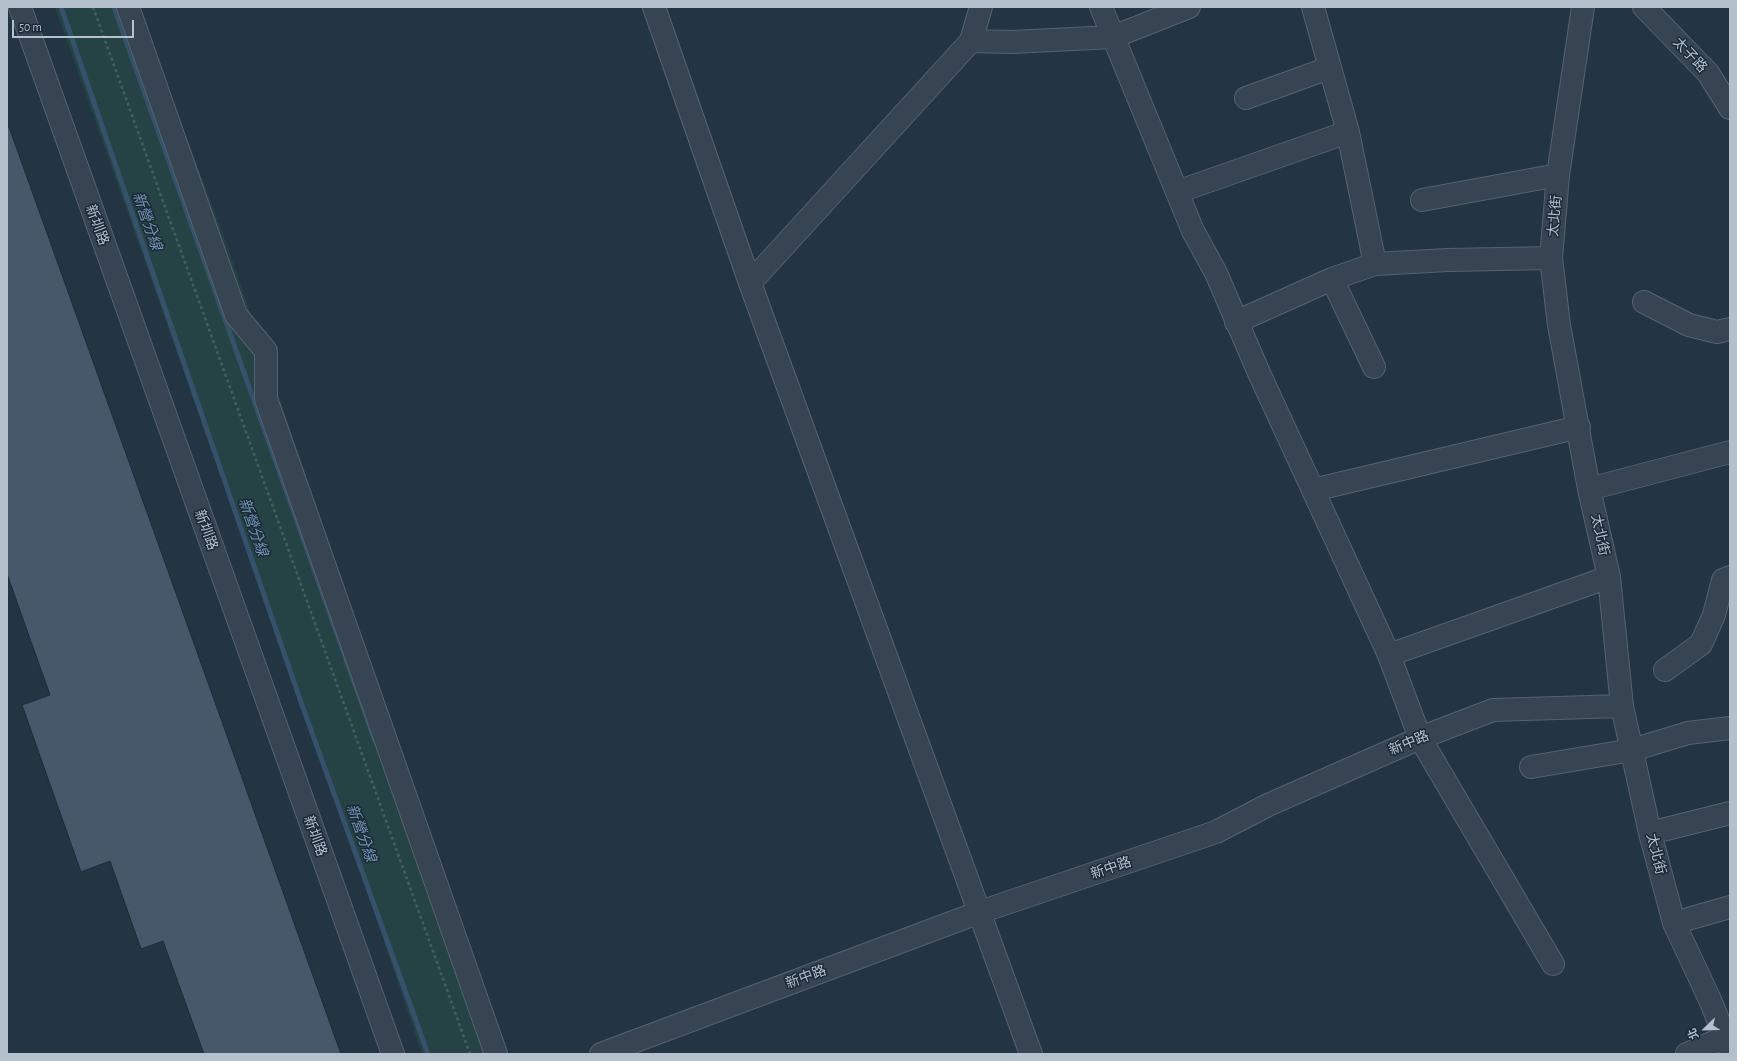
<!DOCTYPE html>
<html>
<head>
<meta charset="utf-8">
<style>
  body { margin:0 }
  #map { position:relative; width:1737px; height:1061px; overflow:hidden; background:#233443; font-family:"Alegreya Sans","Noto Sans TC",sans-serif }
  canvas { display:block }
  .frame { position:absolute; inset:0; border:8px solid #b4c0cc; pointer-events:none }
  .north { position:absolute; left:1685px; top:1009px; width:40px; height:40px; -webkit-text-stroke:3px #1c2a38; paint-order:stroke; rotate:247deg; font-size:11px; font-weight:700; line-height:16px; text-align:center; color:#b4c0cc }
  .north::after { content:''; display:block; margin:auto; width:14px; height:18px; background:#b4c0cc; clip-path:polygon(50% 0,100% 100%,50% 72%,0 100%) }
  .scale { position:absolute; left:12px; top:20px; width:122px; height:18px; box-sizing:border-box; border:2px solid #b4c0cc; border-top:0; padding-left:5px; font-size:12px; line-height:14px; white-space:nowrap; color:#b4c0cc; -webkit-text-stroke:3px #1c2a38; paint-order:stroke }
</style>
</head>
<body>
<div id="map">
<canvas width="1737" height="1061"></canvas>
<div class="frame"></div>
<div class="north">北</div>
<div class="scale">50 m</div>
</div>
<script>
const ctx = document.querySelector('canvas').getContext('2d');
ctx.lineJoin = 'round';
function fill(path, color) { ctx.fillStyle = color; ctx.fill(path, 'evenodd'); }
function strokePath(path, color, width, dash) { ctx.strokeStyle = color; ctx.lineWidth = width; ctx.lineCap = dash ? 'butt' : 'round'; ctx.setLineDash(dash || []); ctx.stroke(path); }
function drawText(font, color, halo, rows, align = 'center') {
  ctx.font = font + ' "Alegreya Sans","Noto Sans TC",sans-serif'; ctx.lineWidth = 3; ctx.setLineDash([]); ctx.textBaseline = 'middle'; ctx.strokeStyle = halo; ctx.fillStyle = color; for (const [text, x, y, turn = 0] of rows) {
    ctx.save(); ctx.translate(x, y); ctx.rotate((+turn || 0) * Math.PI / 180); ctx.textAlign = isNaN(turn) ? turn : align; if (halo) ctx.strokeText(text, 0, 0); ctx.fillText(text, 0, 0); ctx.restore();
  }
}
fill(new Path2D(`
  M55,7h83l89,238 278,809h-83l-55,-163z`), '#254344');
strokePath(new Path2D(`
  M61,7l241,698 126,349
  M114,7l261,734`), '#35516b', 5);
const building = new Path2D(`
  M9,127l332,927h-137l-41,-113 -22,8 -31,-88 -29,11 -59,-167 28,-10 -43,-121v-446z`);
fill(building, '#465869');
strokePath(building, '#1e2c39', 1);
const minor = new Path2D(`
  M20,7l373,1047
  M128,7l108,308 30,36v48l230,655
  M654,7l96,276 281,771
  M1101,7l92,224 23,42 43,100 130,282 31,83 133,226
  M1583,7l-25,168 -7,83 8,67 30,164 20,88 13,129 28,127 24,90 37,79 19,48
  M1644,7l64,66 22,35
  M971,41l41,1 101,-5 76,-30
  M1246,98l83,-30
  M1177,192l171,-60
  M1422,200l136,-25
  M1375,264l73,-4 103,-2
  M1332,279l42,88
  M750,283l221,-242 10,-34
  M1644,302l45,23 28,7 13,-3
  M1236,322l96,-43 43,-15 -27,-132 -35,-125
  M1589,489l141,-37
  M1313,490l266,-63
  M1389,655l220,-78
  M1665,670l36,-26 13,-29 9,-35 7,-3
  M1531,767l101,-17 56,-17 42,-5
  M1650,833l80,-20
  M1674,923l56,-16
  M601,1054l379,-142 236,-80 52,-27 152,-67 73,-28 129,-4
  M1687,1054l38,-17`);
strokePath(minor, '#55636f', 24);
strokePath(new Path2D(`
  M93,7l377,1047`), '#435f60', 2.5, [3, 3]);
strokePath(minor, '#374552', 22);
drawText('14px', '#b4c0cc', '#1c2a38', [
  ["太子路",1690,55,47],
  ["太北街",1555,216,-85],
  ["新圳路",97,225,70],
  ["新圳路",206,530,70],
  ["太北街",1600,535,78],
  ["新中路",1409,743,-23],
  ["新圳路",315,836,70],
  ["太北街",1656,854,76],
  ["新中路",1111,868,-19],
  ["新中路",806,977,-20]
]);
drawText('italic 15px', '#7194b3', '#1c2a38', [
  ["新營分線",147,221,71],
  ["新營分線",253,527,71],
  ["新營分線",361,833,70]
]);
</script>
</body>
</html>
